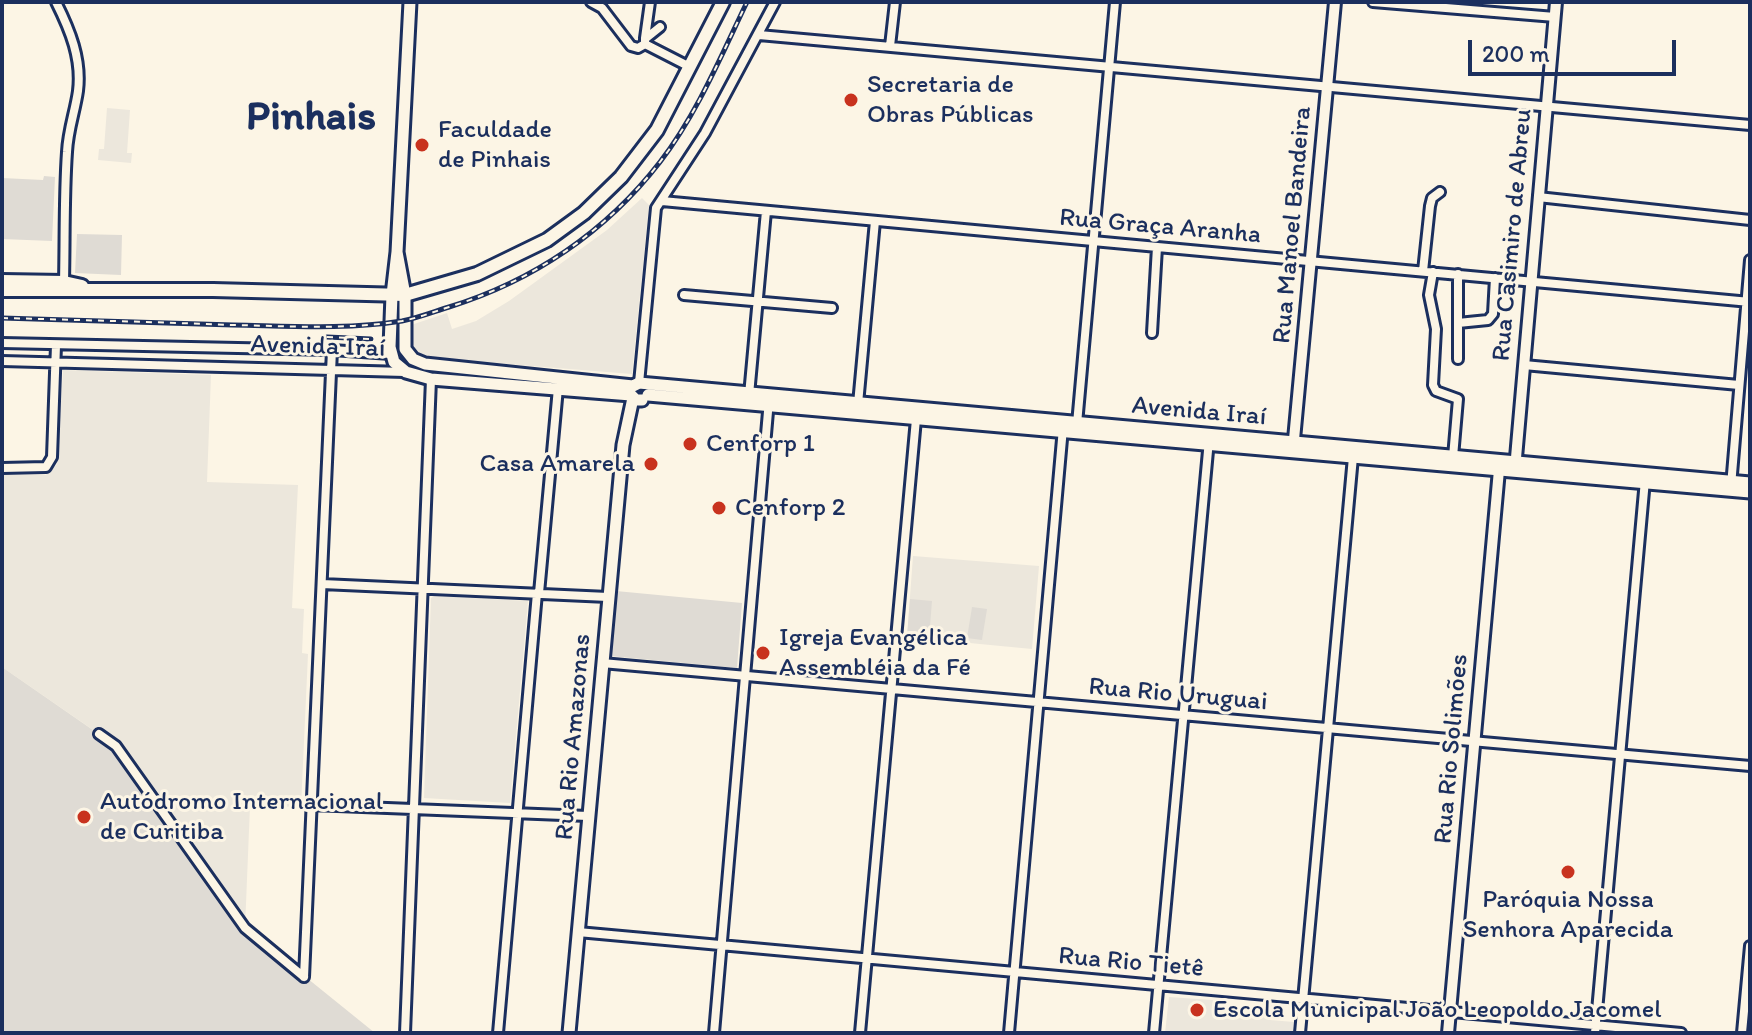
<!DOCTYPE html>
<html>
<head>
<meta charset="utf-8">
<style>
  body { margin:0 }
  #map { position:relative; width:1752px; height:1035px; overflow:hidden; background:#fcf5e5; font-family:Itim,sans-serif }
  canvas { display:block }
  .frame { position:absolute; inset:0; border:4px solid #1b2f5e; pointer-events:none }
  .scale { position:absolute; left:1468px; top:40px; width:208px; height:36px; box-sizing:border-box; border:4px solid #1b2f5e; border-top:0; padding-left:10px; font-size:24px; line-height:28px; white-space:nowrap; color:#1b2f5e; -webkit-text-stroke:6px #fcf5e5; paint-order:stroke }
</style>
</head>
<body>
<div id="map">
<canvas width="1752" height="1035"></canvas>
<div class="frame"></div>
<div class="scale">200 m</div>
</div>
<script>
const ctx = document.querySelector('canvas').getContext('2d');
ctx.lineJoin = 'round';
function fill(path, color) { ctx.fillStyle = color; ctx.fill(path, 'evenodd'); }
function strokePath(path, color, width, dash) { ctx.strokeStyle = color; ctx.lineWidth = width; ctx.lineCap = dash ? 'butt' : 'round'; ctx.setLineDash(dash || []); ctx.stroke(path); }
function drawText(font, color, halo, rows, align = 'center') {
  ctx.font = font + ' Itim,sans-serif'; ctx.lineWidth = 6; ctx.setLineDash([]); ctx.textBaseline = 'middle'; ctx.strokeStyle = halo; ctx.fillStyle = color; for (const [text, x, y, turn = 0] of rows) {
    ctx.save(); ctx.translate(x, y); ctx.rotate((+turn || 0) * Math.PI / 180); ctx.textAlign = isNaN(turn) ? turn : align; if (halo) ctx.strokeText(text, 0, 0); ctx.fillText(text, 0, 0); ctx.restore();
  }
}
fill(new Path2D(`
  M107,108l23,2 -3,43h5l-1,10 -33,-3 1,-11h5z
  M642,198l7,7 -17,169 -201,-16 -15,-4 -6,-5 1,-24 36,-12 5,16 24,-8 33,-20 98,-71z
  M63,370l148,5 -4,107 91,3 -6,123 12,1 -2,44 6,1 -7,153 -51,-1 -5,122 -146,-194 -97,-67v-192h44l11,-11z
  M913,556l126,10 -7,83 -125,-12z
  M434,596l94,5 -18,202 -86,-5 7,-200z
  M1169,997l57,4 -1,15 29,2 2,-14 16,1 -2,15 24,2 -1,11h-128z`), '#ece7dc');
fill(new Path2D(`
  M44,176l11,1 -3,64 -50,-2v-61l41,2z
  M77,234l45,1 -1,40 -46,-2z
  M616,591l126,12 -5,65 -127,-12z
  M910,599l22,2 -3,38 -22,-2z
  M972,607l15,2 -5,31 -15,-2z
  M2,667l114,79 129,182 130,105h-373z`), '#dfdbd4');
const minor = new Path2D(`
  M56,2c14,28 26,57 22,89 -3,21 -10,39 -11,61 -3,43 -2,86 -3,130
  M591,2l11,6 29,38 7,2 7,-4
  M1373,2l182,15
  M660,27l-15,12v5l45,23
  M759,35l991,90
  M645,38l5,-36
  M890,46l5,-44
  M1538,197l212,23
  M662,201l1088,101
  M1423,271l7,-65 2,-8 8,-6
  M1433,272l-4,23 7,34 -3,56 3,6 22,8 -5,58
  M684,295l148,13
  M1458,323l30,-3 5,-6 2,-36
  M1152,333l5,-86
  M2,343l330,7 59,4
  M1458,359v-85
  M2,361l403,11
  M1524,365l215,20
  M639,383l17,-175 49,-75 70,-131
  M749,395l17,-184
  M858,404l17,-183
  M1077,424l38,-422
  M2,468l44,-1 6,-10 4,-112
  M1731,486l19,-226
  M322,584l286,13
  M539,593l19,-205
  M602,663l1148,103
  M99,734l17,12 129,182 59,49
  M312,805l276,11
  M578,932l1103,101
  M304,977l28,-627
  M405,1033l26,-654
  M498,1033l39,-440
  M714,1033l55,-633
  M860,1033l56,-614
  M1009,1033l54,-605
  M1154,1033l55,-593
  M1300,1033l53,-576
  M1595,1033l50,-553
  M1742,1033l8,-87`);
const tertiary = new Path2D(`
  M1293,450l42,-448
  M1515,469l41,-467
  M1448,1033l51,-563`);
const secondary = new Path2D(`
  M410,2l-13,250 -5,43 -2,52 4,15 12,10 25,7 200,16 5,5h6
  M397,252l8,43v54l8,10 12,5 208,22 6,-3 1111,100
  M648,395l1102,97
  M569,1033l54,-588 10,-47`);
const primary = new Path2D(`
  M2,281l62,1 18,4
  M2,290h211l192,5 72,-21 70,-34 37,-27 37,-36 36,-47 66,-128`);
strokePath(minor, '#1b2f5e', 14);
strokePath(tertiary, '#1b2f5e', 16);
strokePath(secondary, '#1b2f5e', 17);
strokePath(primary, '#1b2f5e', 18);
strokePath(minor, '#fcf5e5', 8);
strokePath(tertiary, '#fcf5e5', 10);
strokePath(secondary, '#fcf5e5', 11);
strokePath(primary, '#fcf5e5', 12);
const rail = new Path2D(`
  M2,318c77,2 154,4 231,7 56,1 113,5 169,-4 16,-3 31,-9 47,-14 84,-26 157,-75 211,-145 37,-48 61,-106 87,-160
  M327,337l44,2`);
strokePath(rail, '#1b2f5e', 5);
strokePath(rail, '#fcf5e5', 2, [6]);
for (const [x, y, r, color] of [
  [851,100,8,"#c8321e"],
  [422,145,8,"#c8321e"],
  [690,444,8,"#c8321e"],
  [651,464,8,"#c8321e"],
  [719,508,8,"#c8321e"],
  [763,653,8,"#c8321e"],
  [84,817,8,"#c8321e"],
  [1568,872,8,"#c8321e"],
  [1197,1010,8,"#c8321e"]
]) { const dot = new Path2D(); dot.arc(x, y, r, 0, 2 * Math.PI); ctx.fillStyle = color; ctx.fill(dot); strokePath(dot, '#fcf5e5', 3); }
drawText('26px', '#1b2f5e', '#fcf5e5', [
  ["Secretaria de",867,85],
  ["Obras Públicas",867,115],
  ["Faculdade",438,130],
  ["de Pinhais",438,160],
  ["Cenforp 1",706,444],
  ["Casa Amarela",635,464,"right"],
  ["Cenforp 2",735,508],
  ["Igreja Evangélica",779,638],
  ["Assembléia da Fé",779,668],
  ["Autódromo Internacional",100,802],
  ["de Curitiba",100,832],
  ["Paróquia Nossa",1568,900,"center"],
  ["Senhora Aparecida",1568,930,"center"],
  ["Escola Municipal João Leopoldo Jacomel",1213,1010]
], 'left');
drawText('26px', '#1b2f5e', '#fcf5e5', [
  ["Rua Manoel Bandeira",1293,225,-85],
  ["Rua Graça Aranha",1160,227,5],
  ["Rua Casimiro de Abreu",1513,235,-85],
  ["Avenida Iraí",318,347,2],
  ["Avenida Iraí",1199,412,5],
  ["Rua Rio Uruguai",1178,695,5],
  ["Rua Rio Amazonas",574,737,-85],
  ["Rua Rio Solimões",1452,749,-85],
  ["Rua Rio Tietê",1131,963,5]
]);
drawText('bold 42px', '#1b2f5e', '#fcf5e5', [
  ["Pinhais",311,118]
]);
</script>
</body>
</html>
